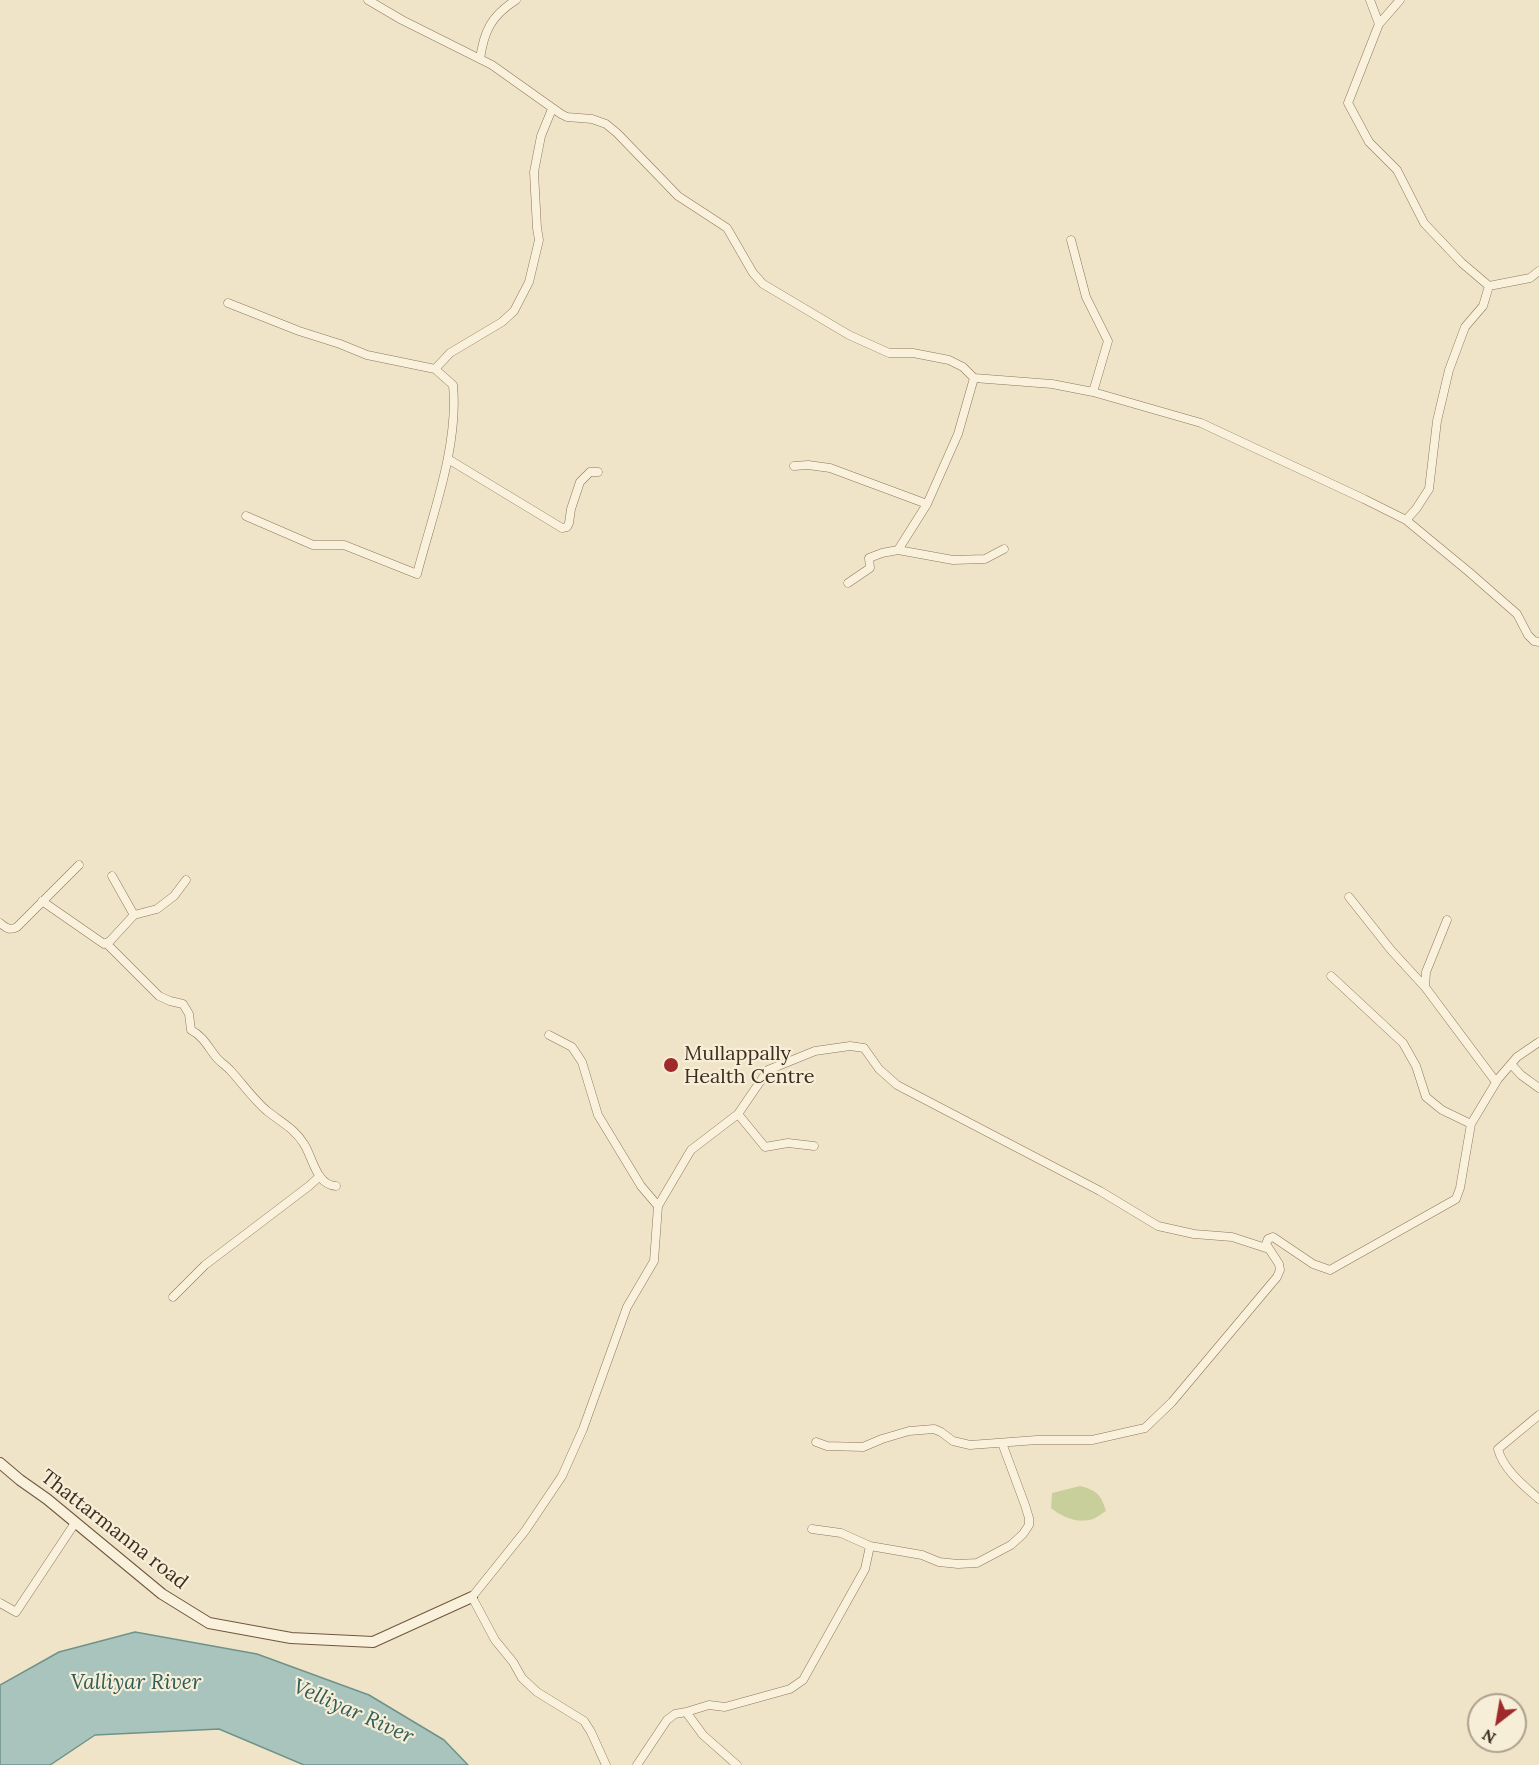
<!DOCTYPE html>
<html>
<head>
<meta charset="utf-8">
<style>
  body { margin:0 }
  #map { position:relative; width:1539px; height:1765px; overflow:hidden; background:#f0e4c8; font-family:Lora,serif }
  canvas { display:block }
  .north { position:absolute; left:1467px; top:1693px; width:60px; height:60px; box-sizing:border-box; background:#f7eed8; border:2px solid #ada18e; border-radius:50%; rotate:211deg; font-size:16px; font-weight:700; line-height:24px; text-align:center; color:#3d2e20 }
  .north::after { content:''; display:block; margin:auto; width:21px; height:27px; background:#9e2a2b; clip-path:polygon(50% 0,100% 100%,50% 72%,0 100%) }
</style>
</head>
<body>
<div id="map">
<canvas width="1539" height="1765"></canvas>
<div class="north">N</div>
</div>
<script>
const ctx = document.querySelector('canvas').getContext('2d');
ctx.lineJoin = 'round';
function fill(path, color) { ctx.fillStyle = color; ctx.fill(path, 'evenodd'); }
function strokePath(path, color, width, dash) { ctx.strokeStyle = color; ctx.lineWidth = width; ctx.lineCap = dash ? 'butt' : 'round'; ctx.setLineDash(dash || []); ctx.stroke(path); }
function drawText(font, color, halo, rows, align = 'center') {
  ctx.font = font + ' Lora,serif'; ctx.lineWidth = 4.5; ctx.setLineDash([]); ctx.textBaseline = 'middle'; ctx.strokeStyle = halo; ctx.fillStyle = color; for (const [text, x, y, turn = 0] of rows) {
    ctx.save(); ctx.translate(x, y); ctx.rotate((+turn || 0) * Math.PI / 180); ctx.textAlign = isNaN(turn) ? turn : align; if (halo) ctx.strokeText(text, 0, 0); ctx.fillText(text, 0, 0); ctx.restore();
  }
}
fill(new Path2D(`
  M1080,1486c16,4 21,8 26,25 -4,2 -9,7 -13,8 -15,5 -31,-2 -42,-11l1,-15z`), '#c9cf9b');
const water = new Path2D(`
  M135,1632l122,22 112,41 75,45 24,25h-164l-85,-36 -124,6 -45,30h-50v-80l59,-33z`);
fill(water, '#a9c4bc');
strokePath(water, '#6f938a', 1.5);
const street = new Path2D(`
  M368,0l34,20 90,45 69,49 6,3 25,2 14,5 11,9 61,63 49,32 26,45 10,11 86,51 40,18h24l36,7 14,7 11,11 78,6 41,8 108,31 163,76 42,21 63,52 48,42 11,21 6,6 5,1
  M1370,0l9,24 -31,79 21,39 28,28 27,53 38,40 27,23 -6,20 -18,21 -16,43 -12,51 -8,68 -13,20 -10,11
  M1379,24l21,-24
  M480,59c4,-28 11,-43 36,-59
  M1071,240l15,57 22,44 -15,51
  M1489,286l41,-8 9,-7
  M228,303l71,28 41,13 27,11 68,14 18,16c6,61 -21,131 -36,189l-73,-29h-31l-67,-29
  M435,369l15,-16 52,-31 12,-11 15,-29 10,-42 -2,-12 -3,-56 7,-36 11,-27
  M448,459l114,69 5,-1 2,-4 2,-14 9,-27 10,-10h8
  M794,466l14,-1 22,3 97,36
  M898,550l29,-46 31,-70 16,-56
  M848,583l22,-15 -1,-10 13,-5 16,-3 55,10 32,-1 19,-10
  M112,876l22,39
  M1349,897l42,53 33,36
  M42,901l62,43 6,-3 24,-26 23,-6 17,-13 12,-16
  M1447,920l-21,52 -1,15 71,95
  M0,923c6,5 10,8 17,4l62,-62
  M106,943l53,53 11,5 13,3 6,10 2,16c12,6 17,17 25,27 4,5 9,8 14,13 12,13 23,29 37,41 14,11 28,18 37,33 9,14 12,41 32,42
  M1331,976l72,67 13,23 10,31 16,13 29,14
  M549,1035l23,12 10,15 16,53 43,71 17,20
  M1511,1064l10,11 18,13
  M738,1114l27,33 23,-4 26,3
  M173,1297l32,-32 104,-79 11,-10
  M1539,1415l-41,34c5,20 26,37 41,50
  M816,1442l11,4 36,1 19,-8 27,-8 25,-2 7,3 12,9 17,4 67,-5h55l53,-12 27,-26 105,-125 3,-7 -1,-6 -13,-20 2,-5 5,-2 40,27 17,6 126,-71 4,-11 11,-64 27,-45 19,-22 22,-15
  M812,1529l29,4 29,13 52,9 17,7 19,2 19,-1 34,-18 12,-11 6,-9v-7l-4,-13 -23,-62
  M0,1603l16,9 59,-89
  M686,1712l17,23 34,30
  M606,1765l-15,-33 -7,-11 -47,-29 -15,-14 -9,-16 -18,-22 -23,-43 53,-66 37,-55 21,-47 44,-122 27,-46 4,-55 33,-56 47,-36 30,-44 47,-19 35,-5 14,2 15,21 18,16 203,106 58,35 36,8 38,3 37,12
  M637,1765l30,-45 8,-6 11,-2 23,-7 16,2 65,-18 13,-9 62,-111 5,-23`);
const secondary = new Path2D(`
  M0,1463l20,17 27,19 115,95 47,29 82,15 82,4 99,-45`);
strokePath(street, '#8d765c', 9);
strokePath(secondary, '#6f573f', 12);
strokePath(street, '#faf1dc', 8);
strokePath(secondary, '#faf1dc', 10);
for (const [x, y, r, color] of [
  [671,1065,8,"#9e2a2b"]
]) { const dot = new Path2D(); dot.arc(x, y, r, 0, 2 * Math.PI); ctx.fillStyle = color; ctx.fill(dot); strokePath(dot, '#f7eed8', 2); }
drawText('20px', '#3d2e20', '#f7eed8', [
  ["Mullappally",684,1054],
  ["Health Centre",684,1077]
], 'left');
drawText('20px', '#3d2e20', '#f7eed8', [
  ["Thattarmanna road",114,1530,38]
]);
drawText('italic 21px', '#2f5d5a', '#f7eed8', [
  ["Valliyar River",136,1683],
  ["Velliyar River",353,1712,24]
]);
</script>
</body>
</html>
